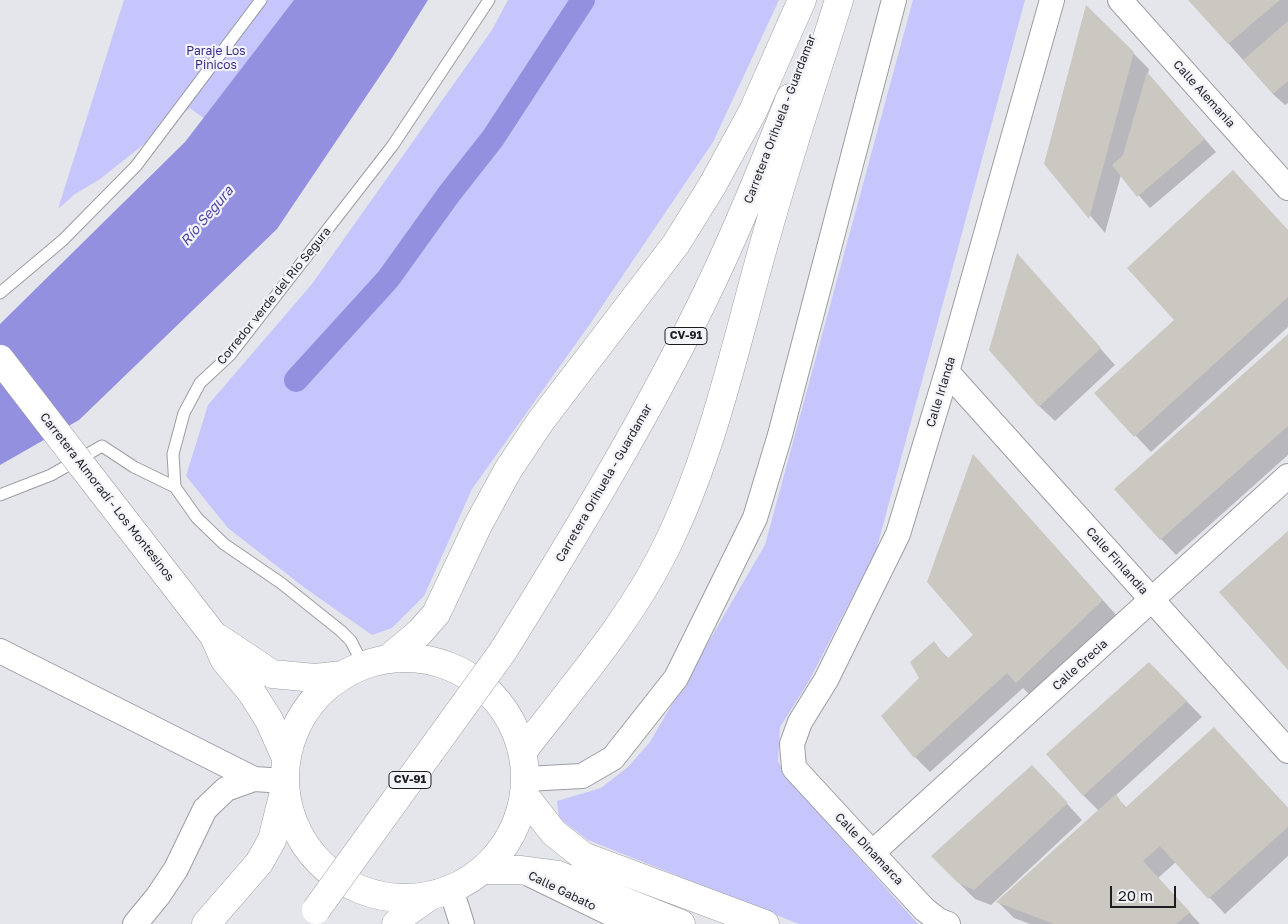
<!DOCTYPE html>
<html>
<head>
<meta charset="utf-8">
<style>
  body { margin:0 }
  #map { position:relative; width:1288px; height:924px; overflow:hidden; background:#e5e5ec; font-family:"Golos Text",sans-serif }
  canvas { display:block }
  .scale { position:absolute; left:1110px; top:886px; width:66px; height:22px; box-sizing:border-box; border:2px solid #1e1e20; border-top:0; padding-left:6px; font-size:15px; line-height:18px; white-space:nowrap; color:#1e1e20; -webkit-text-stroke:4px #f2f2f9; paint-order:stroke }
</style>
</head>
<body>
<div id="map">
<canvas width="1288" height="924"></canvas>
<div class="scale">20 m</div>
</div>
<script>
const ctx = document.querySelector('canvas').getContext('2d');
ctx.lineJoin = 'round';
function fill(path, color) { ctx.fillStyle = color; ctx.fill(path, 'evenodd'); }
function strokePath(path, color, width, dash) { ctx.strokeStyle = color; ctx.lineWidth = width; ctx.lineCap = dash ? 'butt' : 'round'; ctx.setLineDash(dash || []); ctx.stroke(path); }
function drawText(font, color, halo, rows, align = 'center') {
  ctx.font = font + ' "Golos Text",sans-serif'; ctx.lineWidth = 4.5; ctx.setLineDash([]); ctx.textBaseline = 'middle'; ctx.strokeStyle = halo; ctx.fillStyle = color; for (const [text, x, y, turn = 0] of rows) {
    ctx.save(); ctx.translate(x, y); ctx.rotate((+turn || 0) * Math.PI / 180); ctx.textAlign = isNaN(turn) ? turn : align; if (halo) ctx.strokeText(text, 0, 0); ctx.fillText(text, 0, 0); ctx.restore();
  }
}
fill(new Path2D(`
  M124,0h208l-111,131 -31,-23 -90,71 -25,15 -17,15z
  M508,0h271l-66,142 -123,182 -118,165 -48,107 -32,32 -20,7 -67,-47 -77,-60 -42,-52 22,-71 104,-121 180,-254z
  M913,0h112l-149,551 -67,130 -29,46 -2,34 9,17 131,146h-119l-211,-84 -29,-22 -2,-17 44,-13 27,-21 22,-25 115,-197z`), '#c6c5fc');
fill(new Path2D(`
  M294,0h134l-38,61 -113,168 -198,191 -79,45v-141l185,-182z`), '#9490e0');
fill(new Path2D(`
  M1190,0h98v103l-3,2 -12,-11z
  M1133,53l16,16 -1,5 68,78 -66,56 -29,-33 -16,58 -59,-70z
  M1288,231v96l-137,125 -55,-59z
  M1017,255l98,110 -60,56 -16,-15z
  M1288,336v119l-112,100 -15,-16z
  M988,472l130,145 -86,80 -9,-9 -93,84 -15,-15 5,-79 13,-35 16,16 26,-24z
  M1165,679l37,38 -87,79 12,12 87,-80 74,80v48l-63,58 -49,-52 -18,16 42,46h-170l-16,-6 -16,-16 101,-91 -16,-16z
  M1048,783l34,37 -91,85 -16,-6 -43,-43z`), '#0003');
strokePath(new Path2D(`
  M296,380l92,-101 61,-85 44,-56 90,-138`), '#9490e0', 24);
fill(new Path2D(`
  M1188,0h92l-52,44z
  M1086,5l48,47 -45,167 -45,-55z
  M1288,21v60l-15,13 -30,-34z
  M1147,72l58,67 -68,58 -25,-32 11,-10z
  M1233,170l55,60v67l-154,140 -40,-44 80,-73 -47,-52z
  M1017,253l84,95 -62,59 -50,-57z
  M1288,334v92l-128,114 -46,-51z
  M973,454l130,146 -87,83 -9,-10 -93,85 -33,-42 38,-38 -9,-16 24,-21 13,18 26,-24 -46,-53z
  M1288,531v139l-69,-78z
  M1149,662l38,39 -104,95 -37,-42z
  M1214,727l74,81v19l-80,72 -48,-53 -17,15 47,51 -14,12h-122l-58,-22 120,-108 9,14z
  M1032,765l36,38 -94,87 -16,-7 -27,-27z`), '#cbc7c1');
const lane = new Path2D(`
  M0,293l63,-53 73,-74 125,-166
  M0,495l51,-20 51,-29 32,21 41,20
  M363,665l-12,-24 -10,-10 -60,-48 -57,-39 -27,-26 -22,-31 -2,-33 11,-41 16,-30 30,-28 163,-210 96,-145`);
const street = new Path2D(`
  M1120,0l168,188
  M947,372l341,379
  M0,651l254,128 31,2
  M526,779l56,-3 31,-18 63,-80 79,-160 25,-83 114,-435
  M872,853l416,-377
  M531,875l101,49
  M451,889l11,35
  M135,924l23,-28 18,-27 29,-60 21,-20 28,-10
  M948,924l-10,-4 -14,-11 -130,-141 -2,-24 8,-22 26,-42 72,-146 49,-162 105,-372`);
const secondary = new Path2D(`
  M80,463l134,173 10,23 28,34 17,27 17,38
  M218,638l54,36 43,4 28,-3
  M285 778a120 120 0 1 1 240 0a120 120 0 1 1-240 0Z
  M524,795l30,38 29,23 182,68
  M483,870h37l38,5 123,49`);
const primary = new Path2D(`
  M503,651c66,-106 131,-213 187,-324 38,-74 70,-152 100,-229
  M389,658l31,-26 16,-18 42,-89 30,-55 32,-48 136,-178 36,-58 41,-75 49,-111
  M523,751c53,-69 111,-134 148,-214 46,-98 67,-204 97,-307 22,-78 47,-153 71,-230
  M206,924l53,-61 13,-23 13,-52
  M396,924l10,-11 24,-17`);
strokePath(lane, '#9d9da3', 13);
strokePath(street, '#9d9da3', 26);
strokePath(secondary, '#9d9da3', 29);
strokePath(primary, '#9d9da3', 29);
strokePath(lane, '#fff', 11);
strokePath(street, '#fff', 24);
strokePath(secondary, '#fff', 28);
strokePath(primary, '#fff', 28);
const secondaryBridge = new Path2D(`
  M0,359l80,104`);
const primaryBridge = new Path2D(`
  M316,910l187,-259`);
strokePath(secondaryBridge, '#9d9da3', 29, []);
strokePath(primaryBridge, '#9d9da3', 29, []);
strokePath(secondaryBridge, '#fff', 28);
strokePath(primaryBridge, '#fff', 28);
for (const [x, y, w] of [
  [686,336,42],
  [410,780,42]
]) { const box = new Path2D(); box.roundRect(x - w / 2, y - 8.5, w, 17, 4); ctx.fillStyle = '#f2f2f9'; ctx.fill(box); strokePath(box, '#1e1e20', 1); }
drawText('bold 11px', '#1e1e20', null, [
  ["CV-91",686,336],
  ["CV-91",410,780]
]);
drawText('12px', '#3d2d88', '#f2f2f9', [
  ["Paraje Los",216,51],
  ["Pinicos",216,65]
]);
drawText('12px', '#1e1e20', '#f2f2f9', [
  ["Calle Alemania",1204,94,48],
  ["Carretera Orihuela - Guardamar",780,119,-69],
  ["Corredor verde del Rio Segura",274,296,-51],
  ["Calle Irlanda",941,392,-73],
  ["Carretera Orihuela - Guardamar",604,483,-60],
  ["Carretera Almoradí - Los Montesinos",107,497,52],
  ["Calle Finlandia",1117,561,48],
  ["Calle Grecia",1080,665,-42],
  ["Calle Dinamarca",869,849,47],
  ["Calle Gabato",562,891,26]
]);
drawText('italic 14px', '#5346a4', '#f2f2f9', [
  ["Río Segura",207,216,-50]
]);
</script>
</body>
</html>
